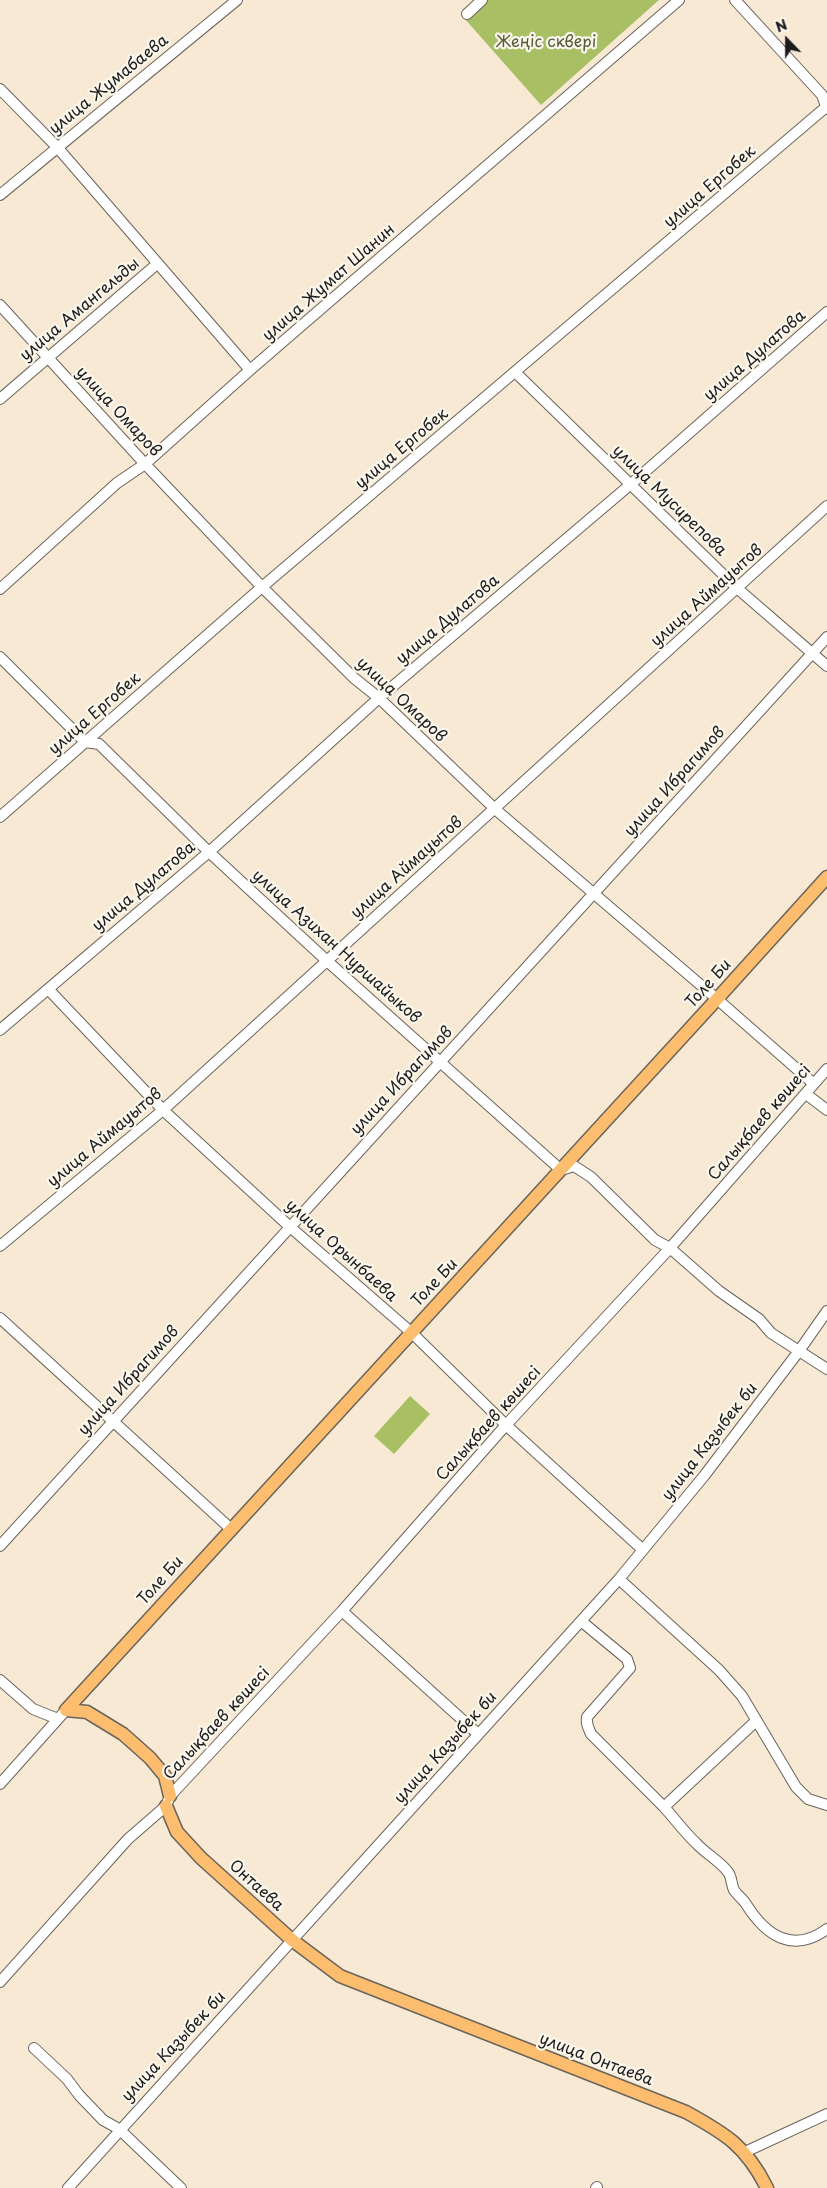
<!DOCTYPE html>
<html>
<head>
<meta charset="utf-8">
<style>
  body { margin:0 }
  #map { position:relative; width:827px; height:2188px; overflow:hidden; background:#f8e9d4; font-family:"Playpen Sans",sans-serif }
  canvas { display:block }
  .north { position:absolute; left:762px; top:15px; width:50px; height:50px; -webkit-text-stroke:4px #fbf7ec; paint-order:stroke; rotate:338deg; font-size:14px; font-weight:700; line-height:20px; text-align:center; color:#1c1c1c }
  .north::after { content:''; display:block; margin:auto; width:18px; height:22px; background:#1c1c1c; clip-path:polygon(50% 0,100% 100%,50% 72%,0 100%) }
</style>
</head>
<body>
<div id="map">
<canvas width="827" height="2188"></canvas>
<div class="north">N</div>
</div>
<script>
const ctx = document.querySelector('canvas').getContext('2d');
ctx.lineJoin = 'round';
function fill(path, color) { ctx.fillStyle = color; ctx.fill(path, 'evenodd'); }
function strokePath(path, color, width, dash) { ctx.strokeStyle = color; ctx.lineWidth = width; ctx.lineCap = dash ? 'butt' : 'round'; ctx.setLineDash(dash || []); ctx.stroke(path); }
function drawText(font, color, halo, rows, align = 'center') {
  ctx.font = font + ' "Playpen Sans",sans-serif'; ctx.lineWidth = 4.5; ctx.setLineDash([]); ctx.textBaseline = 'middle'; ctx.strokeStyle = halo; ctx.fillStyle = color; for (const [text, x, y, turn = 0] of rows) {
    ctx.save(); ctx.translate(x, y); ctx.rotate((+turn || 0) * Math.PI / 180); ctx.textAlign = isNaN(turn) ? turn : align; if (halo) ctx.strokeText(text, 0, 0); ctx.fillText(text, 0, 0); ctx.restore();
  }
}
fill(new Path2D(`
  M484,0h175l-118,105 -77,-87z
  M410,1396l20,18 -36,40 -20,-18z`), '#a9bf63');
const minor = new Path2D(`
  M735,0l87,95 5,14
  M467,14l15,-14
  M0,89l57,58 193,223
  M0,195l237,-195
  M0,305l145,159 117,123 92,91 25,20 116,111 222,190 97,85
  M516,373l222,216 89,77
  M0,399l157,-135
  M0,589l117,-106 28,-19 105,-94 429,-370
  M0,657l85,85 14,2 110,108 117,108 235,210 13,-4 17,11 64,63 15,8 49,43 40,28 12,14 56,36
  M0,817l262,-230 564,-480
  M48,989l115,121 126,116 123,107 94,92 137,125
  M0,1030l209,-178 170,-154 252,-214 196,-172
  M806,1094l21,16
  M0,1246l163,-136 664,-604
  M0,1318l231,211
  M0,1546l827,-909
  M619,1579l100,91 23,26 54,91 12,12 19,6
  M342,1611l136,123
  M581,1621l46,38 3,9 -43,49c-1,7 1,10 4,17l73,73 92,-86
  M0,1680l33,29 25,10
  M0,1784l66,-74
  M664,1807c11,12 21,26 33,37 9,10 23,17 31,28 4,5 3,12 6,18 3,5 9,9 12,14 20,32 47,50 81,25
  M0,1982l128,-143 38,-33 4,-10 172,-185 164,-186 164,-177 157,-179
  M34,2048l33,31 12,16 24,25 16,9 62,59
  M745,2152l82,-38
  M68,2188l551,-609 85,-103 95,-125 28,-40
  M596,2188l1,-1`);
const major = new Path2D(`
  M66,1710l651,-711 110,-122
  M66,1710l21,2 36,22 27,24 15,18 5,20
  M166,1806l11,26 24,26 91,82 48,36 346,136c40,22 60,34 81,76`);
strokePath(minor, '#69645c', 12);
strokePath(major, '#69645c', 15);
strokePath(minor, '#fff', 10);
strokePath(major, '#fcbd6f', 12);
drawText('16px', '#545d38', '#fbf7ec', [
  ["Жеңіс сквері",546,43]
]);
drawText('16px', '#1c1c1c', '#fbf7ec', [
  ["улица Жумабаева",109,85,-39],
  ["улица Ергобек",710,187,-41],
  ["улица Жумат Шанин",329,283,-41],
  ["улица Амангельды",80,310,-40],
  ["улица Дулатова",755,356,-41],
  ["улица Омаров",118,412,47],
  ["улица Ергобек",402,449,-40],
  ["улица Мусирепова",669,501,44],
  ["улица Аймауытов",707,596,-42],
  ["улица Дулатова",448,620,-40],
  ["улица Омаров",401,700,43],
  ["улица Ергобек",95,714,-41],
  ["улица Ибрагимов",675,782,-48],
  ["улица Аймауытов",407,868,-42],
  ["улица Дулатова",144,887,-40],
  ["улица Азихан Нуршайыков",336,947,42],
  ["Толе Би",709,984,-48],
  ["улица Ибрагимов",402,1081,-47],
  ["Салықбаев көшесі",760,1123,-49],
  ["улица Аймауытов",105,1138,-40],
  ["улица Орынбаева",341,1251,42],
  ["Толе Би",435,1283,-47],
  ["улица Ибрагимов",129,1381,-48],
  ["Салықбаев көшесі",489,1424,-48],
  ["улица Казыбек би",710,1442,-52],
  ["Толе Би",161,1581,-48],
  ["Салықбаев көшесі",217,1724,-47],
  ["улица Казыбек би",446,1748,-48],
  ["Онтаева",256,1886,42],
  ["улица Казыбек би",174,2047,-47],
  ["улица Онтаева",596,2060,21]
]);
</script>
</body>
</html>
